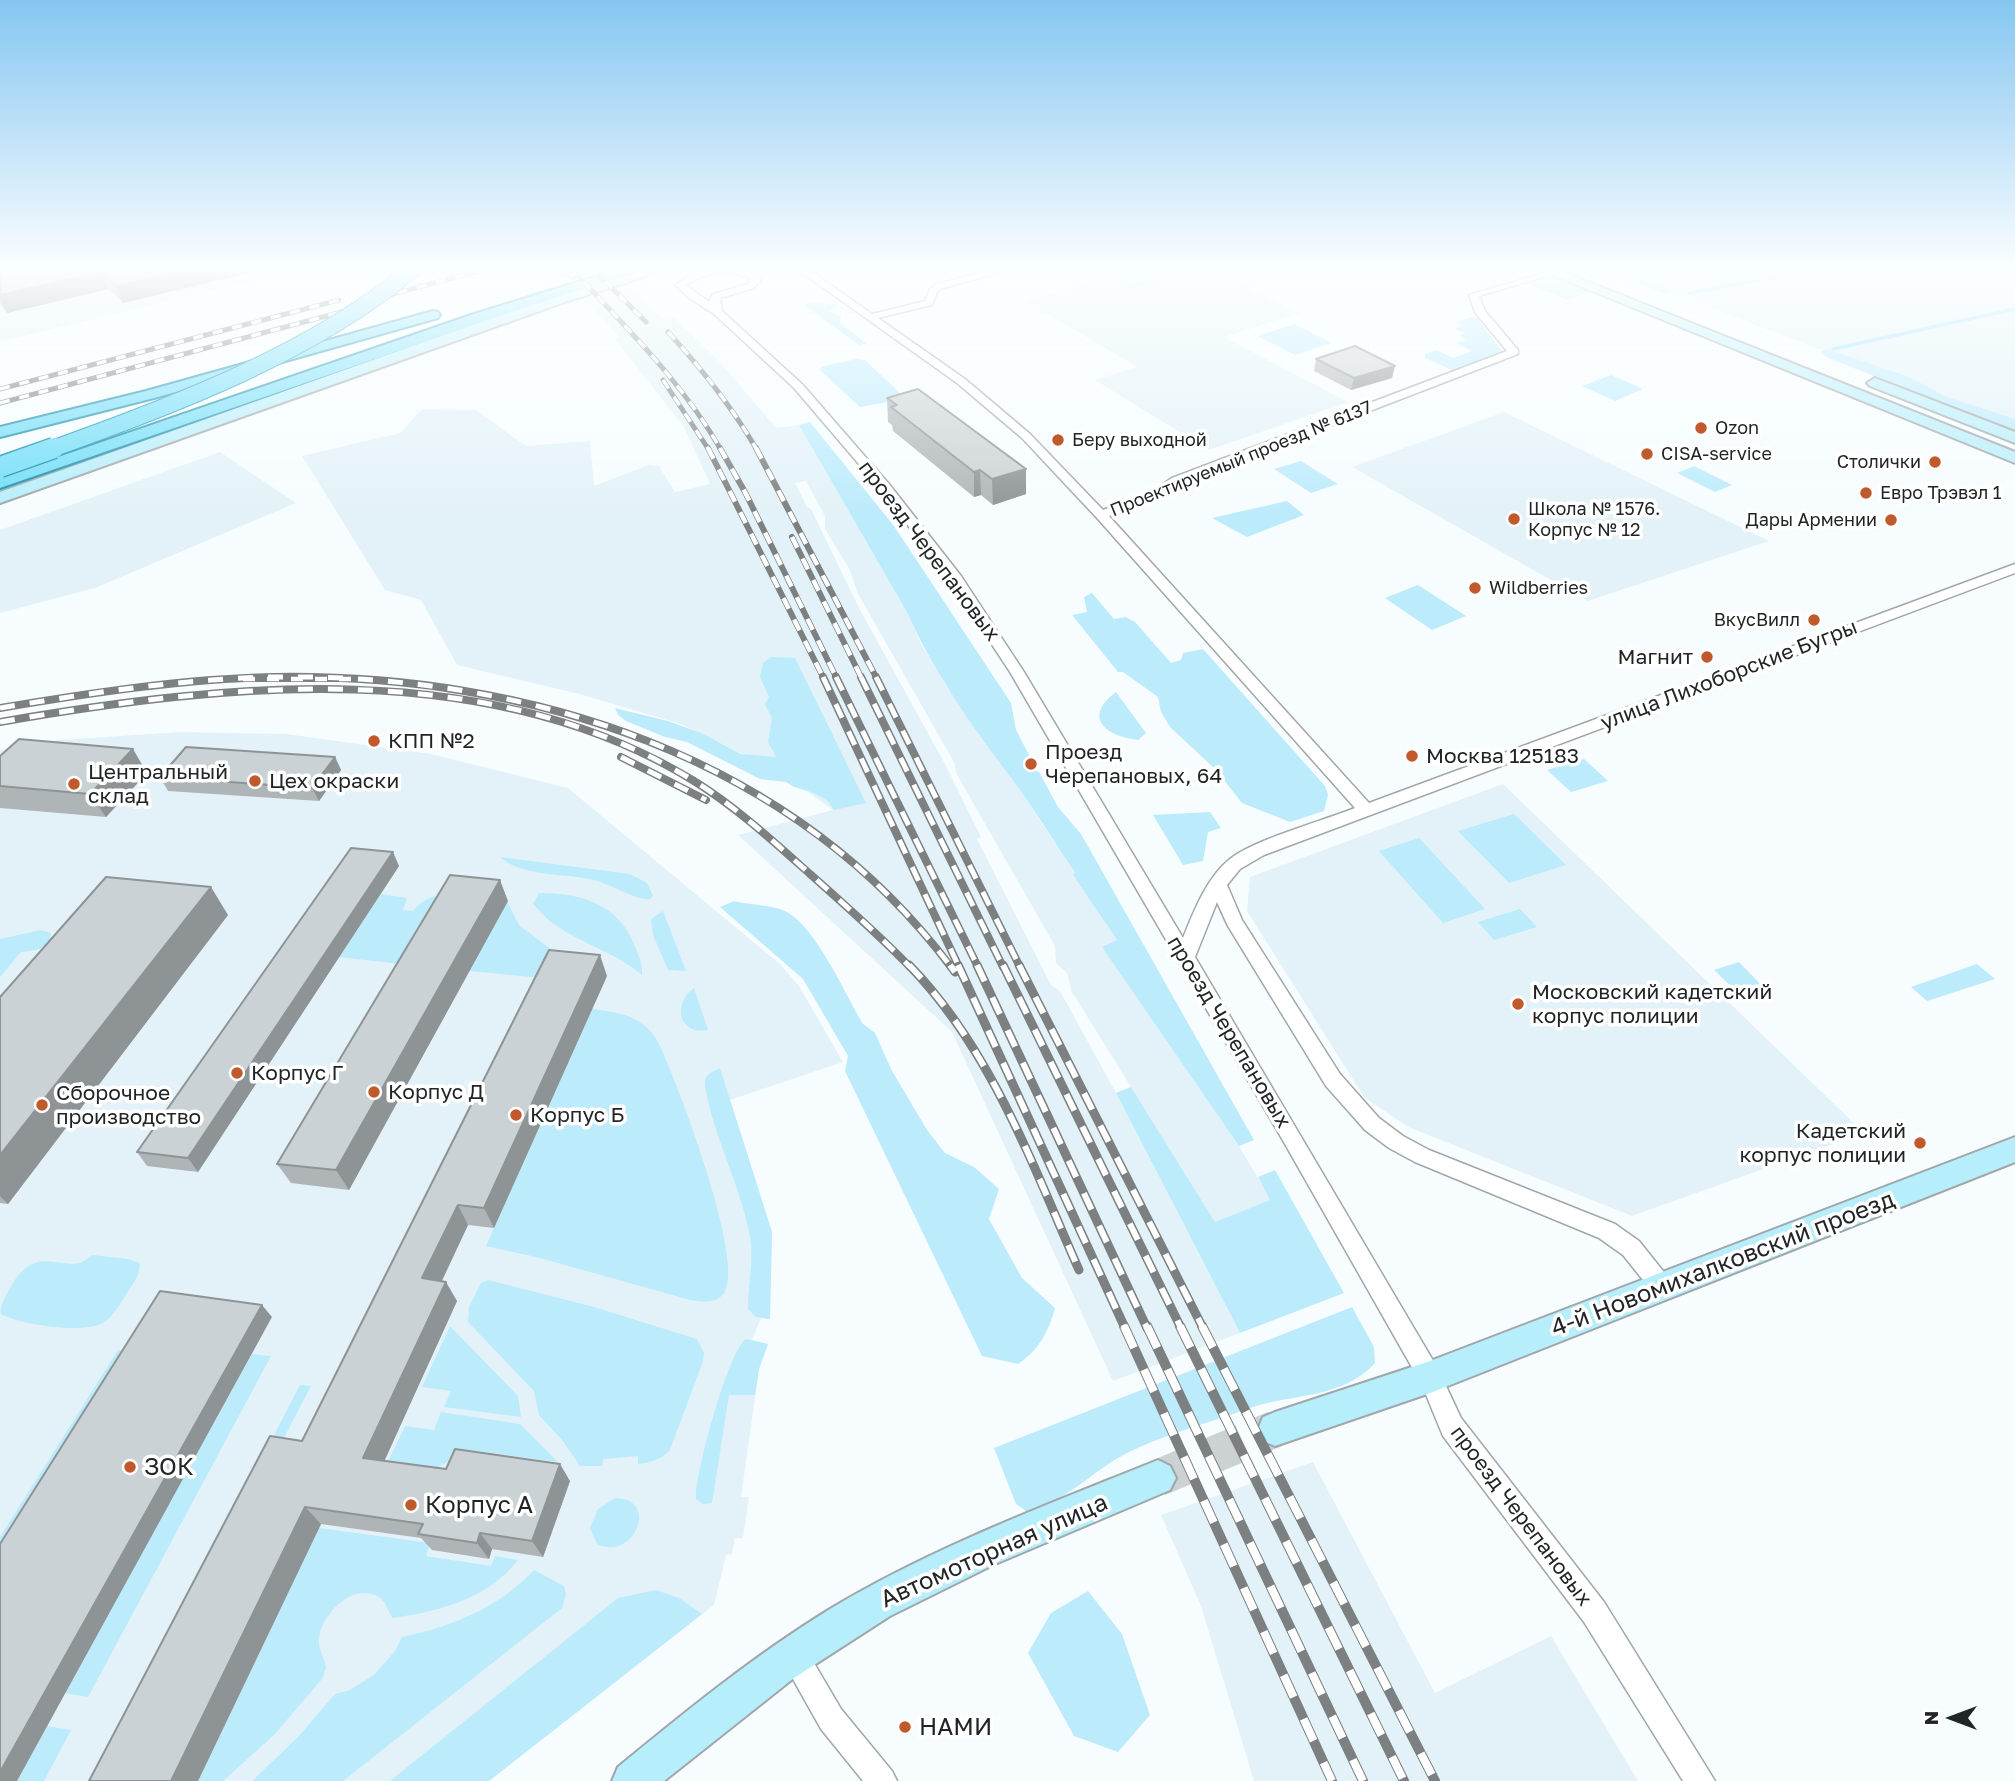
<!DOCTYPE html>
<html>
<head>
<meta charset="utf-8">
<style>
  body { margin:0 }
  #map { position:relative; width:2015px; height:1781px; overflow:hidden; background:#f7fdff; font-family:"Golos Text",sans-serif }
  canvas { display:block }
  .north { position:absolute; left:1917px; top:1683px; width:70px; height:70px; -webkit-text-stroke:5px #fff; paint-order:stroke; rotate:270deg; font-size:19px; font-weight:700; line-height:28px; text-align:center; color:#222526 }
  .north::after { content:''; display:block; margin:auto; width:24px; height:32px; background:#222526; clip-path:polygon(50% 0,100% 100%,50% 72%,0 100%) }
</style>
</head>
<body>
<div id="map">
<canvas width="2015" height="1781"></canvas>
<div class="north">N</div>
</div>
<script>
const ctx = document.querySelector('canvas').getContext('2d');
ctx.lineJoin = 'round';
function fill(path, color) { ctx.fillStyle = color; ctx.fill(path, 'evenodd'); }
function strokePath(path, color, width, dash) { ctx.strokeStyle = color; ctx.lineWidth = width; ctx.lineCap = dash ? 'butt' : 'round'; ctx.setLineDash(dash || []); ctx.stroke(path); }
function drawText(font, color, halo, rows, align = 'center') {
  ctx.font = font + ' "Golos Text",sans-serif'; ctx.lineWidth = 7; ctx.setLineDash([]); ctx.textBaseline = 'middle'; ctx.strokeStyle = halo; ctx.fillStyle = color; for (const [text, x, y, turn = 0] of rows) {
    ctx.save(); ctx.translate(x, y); ctx.rotate((+turn || 0) * Math.PI / 180); ctx.textAlign = isNaN(turn) ? turn : align; if (halo) ctx.strokeText(text, 0, 0); ctx.fillText(text, 0, 0); ctx.restore();
  }
}
fill(new Path2D(`
  M0,267h308l-308,75z
  M1153,267h53l94,46 -76,24 124,65 -139,48 -114,-70 42,-13 -112,-66z
  M1604,267h411v157l-346,-132z
  M630,288l32,30 11,-2 45,44 58,68 23,-3 109,189 13,30 26,44 72,100 56,86 -2,1 44,65 -14,7 136,199 32,54 -56,22 -143,-230 -5,-19 -11,-10 -1,-17 -99,-173 -1,-9 -98,-172 -7,-22 -25,-41v-13l-19,-35 -11,2 12,24 4,2 49,101 85,154 36,73 -4,2 74,146 9,6 56,102 124,240 -127,48 -161,-349 -214,-197 95,-25 -48,-35 -104,-51 -102,-30 -122,-29 -36,-65 -36,-10 -83,-134 98,-23 22,-24 54,1 50,36 64,-5 4,45 54,-21 11,1 16,26 35,-8 -26,-57 -70,-89 5,-1 -36,-39z
  M1504,412l265,129 -181,60 -236,-134z
  M220,452l76,51 -201,85 -95,25v-83z
  M181,732l105,2 145,20 137,34 213,177 18,21 44,76 -113,38 42,132 -2,87 -9,-1 -9,22 16,4 -9,25 -18,128h8l-6,41h-8l-3,16 -6,1 -12,50 -225,176h-489v-1031l59,-10z
  M1503,784l361,349 -232,83 -224,-89 -44,-30 -117,-186 3,-34z
  M1313,1462l122,231 116,-57 87,145h-384l-53,-175 -40,-91z`), '#e3f2f8');
fill(new Path2D(`
  M1591,267c26,0 62,7 83,25l-9,2z
  M1154,269l17,9 -40,11 -16,-9z
  M1552,277h4l35,15 -23,8 -40,-16z
  M809,302l30,3 -10,6 12,5 -1,7 27,21 -8,1 -55,-40z
  M1472,317l6,1 26,36 -50,17 -29,-13v-4l12,-4 16,8 19,-7 -16,-8 10,-3 -7,-4 6,-3 -11,-5 8,-2 -7,-4z
  M1294,324l38,19 -37,12 -38,-19z
  M1827,349l82,28 38,20 68,22v13l-189,-75 -6,-5z
  M856,359l9,1 37,35 -3,5 -39,7 -40,-37 4,-4z
  M1611,375l32,14 -28,12 -33,-15z
  M810,422l84,104 117,177 5,27 13,25 -2,7 3,6 9,4 19,35 23,27 173,306 -15,6 -137,-199 15,-7 -44,-65 2,-2c-19,-28 -37,-58 -57,-86 -41,-55 -82,-109 -110,-173l-109,-189z
  M1301,461l37,23 -27,9 -37,-24z
  M1694,466l38,19 -17,7 -38,-19z
  M1287,501l17,14 -57,22 -35,-19z
  M1418,585l48,31 -34,14 -47,-32z
  M1092,593l22,26 12,-2 9,5 36,41 10,-3 2,-7 20,-4 122,137 3,9 -4,16 -34,11 -48,-19 -27,-34 -45,-42 -9,-15 -3,-15 -35,-25h-5l-46,-57 15,-3 -3,-15z
  M771,657l24,1 71,145 -32,7 -6,-9 -14,-8 -20,-6 -8,-5 -26,-3 -73,-37 -22,-5 -39,-16 -8,-6 -3,-7 53,13 33,12 40,21 35,3 -8,-15 4,-24 -7,-14 4,-7 -9,-20 3,-14z
  M1116,692l30,41 -8,7c-32,-4 -56,-22 -22,-48z
  M1584,759l24,22 -37,11 -24,-22z
  M1210,812l11,16 -13,4 -5,29 -20,4 -30,-50z
  M1514,814l52,51 -57,18 -51,-52z
  M1419,838l66,71 -42,14 -64,-72z
  M500,857l130,17 17,9 6,13 -3,3c-13,2 -40,-15 -56,-19 -29,-7 -72,-3 -94,-23z
  M539,893c41,0 78,10 95,51 4,10 9,20 8,31 -27,-23 -56,-29 -85,-49 -10,-6 -16,-14 -24,-22z
  M381,894l26,4 -4,12 10,1c14,-16 26,-17 46,-15l-41,70 -79,-9z
  M507,901l12,24 34,26 -1,28 -83,-8z
  M734,901c16,4 41,4 53,11 30,17 58,82 76,112l12,9 16,36 36,61 18,23 29,14 25,22 -10,30 33,59 33,30c-6,23 -17,43 -37,56l-36,-8 -137,-285 3,-15 -45,-77 -83,-72z
  M1520,909l17,18 -43,13 -16,-18z
  M663,911l23,60 -18,-1 -15,-35 -2,-16z
  M41,930l10,3c-2,16 -15,18 -30,19l-21,25v-38z
  M1739,962l29,30 -23,8 -31,-30z
  M1977,964l18,15 -68,22 -16,-14z
  M694,988l14,42c-29,6 -36,-26 -14,-42z
  M592,1009c30,4 54,7 68,37 17,37 86,215 64,247 -8,11 -22,9 -34,7l-150,-42 -54,-12z
  M720,1068l52,164 -2,87 -14,-2 -8,-8c0,-25 6,-47 2,-72 -9,-52 -37,-100 -45,-152v-6l5,-6z
  M1131,1087l84,135 55,-22 -12,-23 17,-7 69,123 -104,40 -124,-240z
  M92,1255l36,4 12,4c0,12 -7,21 -13,30 -7,11 -13,23 -24,30 -19,11 -83,2 -102,-9 -1,-10 5,-18 9,-26 29,-52 57,-7 82,-33z
  M488,1280l106,27 103,32 7,14 -1,8 -33,89c-10,10 -18,12 -32,14v-8l-35,3 -1,7h-22l-17,-25 -24,-26 -5,-24 -66,-69 1,-15 12,-24z
  M1352,1307l22,40 1,16c-33,37 -85,30 -128,46 -38,14 -84,26 -120,44 -37,19 -58,48 -101,58l-10,-7 -22,-56z
  M450,1326l68,70 3,21 -77,-10 7,-16 -29,-4z
  M746,1339l22,5 -9,25 -4,26h-26l-17,108 -9,1 -7,-5c-2,-22 33,-151 50,-160z
  M118,1350l23,3 -141,227v-43z
  M252,1354l19,2 -183,341 -24,-4z
  M300,1385l11,1 -34,65 -17,11z
  M441,1412l79,12 38,38 -88,-12 -41,22 -43,-6 19,-40 29,4z
  M615,1498c45,0 20,64 -18,46l-7,-16 8,-19z
  M319,1528l111,15 -4,13 65,10 4,-10 23,4c-31,39 -77,51 -125,58 -6,-6 -6,-16 -14,-21 -26,-15 -56,16 -60,40 -2,12 6,20 7,31l-4,11 -48,56 -51,46h-25z
  M534,1570l30,16 2,9 -4,13 -219,173h-91l46,-44 37,-43 15,-4 25,-16 20,-23 7,-14c49,-10 98,-30 132,-67z
  M656,1590l23,8 23,16 -213,167h-99l228,-183z
  M1088,1591l34,43 28,81 -32,37 -44,-16 -46,-83 23,-40z
  M47,1726l24,4 -27,51h-27z`), '#bcebfc');
strokePath(new Path2D(`
  M1689,293l139,-26
  M1833,349l182,-40`), '#91e1fe', 3.5);
strokePath(new Path2D(`
  M1158,1478l117,-49`), '#ccd2d4', 37, [37, 18]);
const street = new Path2D(`
  M717,267l21,1 22,8 2,2 -8,10 -34,10 2,13 80,73 87,100 72,92 63,96 159,266c11,-27 24,-61 47,-79 25,-20 93,-38 125,-51l-258,-290 -75,-80 -65,-55 -163,-116h11l67,47 53,-13 5,-12 7,-5 66,-17h17l-77,21 -6,4 -5,13 -54,13 87,61 65,55 73,76 48,-18 21,-14 335,-127 -32,-39 -6,-17 85,-25v4l-75,22 6,15 33,39v4l-338,130 -21,14 -50,18 260,287 646,-239v9l-751,282 -24,14 -13,16 15,35 98,154 39,44 24,18 26,14 186,74 24,17 32,40 3,7 -3,7 -8,3 -8,-3 -32,-40 -24,-17 -184,-76 -26,-14 -24,-18 -39,-44 -98,-160 -11,-24 -22,55 243,412 23,49 143,184 111,179h-32l-99,-159 -141,-186 -21,-51 -137,-241 -275,-472 -60,-91 -69,-91 -87,-102 -80,-74 -25,-16 -14,-13 19,-12zM718,273l20,1 13,5 -3,5 -35,10 -4,8 -23,-17 15,-8z
  M794,1642l10,4 37,63 51,62 5,10h-34l-42,-52 -41,-73 4,-10z`);
const secondary = new Path2D(`
  M580,267h19l-26,11 -7,-4z
  M654,267h21l-113,36 -562,200v-11l542,-192z
  M1533,267h18l464,185v11z
  M1875,378l140,54v11l-145,-57 -3,-3z
  M2015,1137v25l-585,231 -155,53 -12,-5 -5,-12 5,-12 12,-5 155,-51z
  M1158,1460l12,6 6,12 -6,12 -177,75 -103,51 -96,62 -130,103h-52l6,-14c68,-56 137,-112 212,-158 103,-62 217,-104 328,-149z`);
const primary = new Path2D(`
  M626,267h22l-163,54 -485,167v-11l474,-163z
  M433,311l5,1 2,3 -2,3 -280,79 -158,40v-10l146,-36z`);
strokePath(street, '#a0a6a9', 3);
strokePath(secondary, '#a0a6a9', 4);
strokePath(primary, '#168eab', 4);
fill(street, '#fff');
fill(secondary, '#b7eefb');
fill(primary, '#70ddf8');
const railFar4 = new Path2D(`
  M570,267c54,59 112,114 151,183
  M591,267l55,55
  M378,298l116,-31
  M668,332c34,37 64,75 89,118
  M663,380l46,70
  M0,389l339,-89
  M0,403l349,-93`);
const railFar3 = new Path2D(`
  M708,448l116,231
  M720,448l25,44 92,187
  M756,448l121,231
  M792,537l70,142
  M243,679h121`);
const railFar2 = new Path2D(`
  M823,677l136,290
  M836,677l142,290
  M861,677l142,290
  M876,677l144,290
  M0,708c90,-15 181,-29 273,-31 256,-4 519,79 678,290
  M0,722c226,-39 489,-67 694,59 42,26 79,60 116,93 34,30 68,60 100,93
  M621,757l85,43`);
const railFar1 = new Path2D(`
  M909,965c82,84 123,199 170,305
  M950,965l5,7
  M958,965l167,363
  M977,965l170,363
  M1003,965l178,363
  M1019,965l184,363`);
const rail = new Path2D(`
  M1124,1326l208,455
  M1147,1326l216,455
  M1180,1326l224,455
  M1202,1326l233,455`);
strokePath(railFar4, '#7c8081', 5);
strokePath(railFar3, '#7c8081', 6);
strokePath(railFar2, '#7c8081', 8);
strokePath(railFar1, '#7c8081', 9);
strokePath(rail, '#7c8081', 10);
strokePath(railFar4, '#fff', 3.5, [10]);
strokePath(railFar3, '#fff', 4.5, [12]);
strokePath(railFar2, '#fff', 5, [15]);
strokePath(railFar1, '#fff', 6, [18]);
strokePath(rail, '#fff', 8, [24]);
const primaryBridgeFar1 = new Path2D(`
  M49,450c121,-43 267,-98 366,-183`);
const primaryBridge = new Path2D(`
  M0,467l54,-19`);
strokePath(primaryBridgeFar1, '#168eab', 18, []);
strokePath(primaryBridge, '#168eab', 23, []);
strokePath(primaryBridgeFar1, '#70ddf8', 16);
strokePath(primaryBridge, '#70ddf8', 20);
fill(new Path2D(`
  M0,267h274l-151,36 -14,-14 -102,24 -7,-9z
  M1316,359l76,19 -41,12 -37,-19z
  M887,398l139,71v25l-33,11 -12,-10 -7,2 -81,-66 -1,-6 -4,-3z
  M0,756l147,17 -41,44 -106,-9z
  M335,757l6,13 -22,31 -151,-10 -8,-14z
  M399,866l-201,306 -51,-6 -10,-14z
  M508,901l-159,289 -58,-7 -14,-19z
  M228,915l-220,289 -8,-1v-206z
  M607,976l-113,252 -26,-3 -26,56 15,20 -73,160 62,8 124,12 -27,76 -51,-8 -3,10 -57,-9 -11,-12 -100,-14 -123,257 104,-340z`), '#afb5b7');
fill(new Path2D(`
  M199,267h75l-151,36 -7,-17z
  M101,272l8,17 -102,24 -7,-13v-5z
  M1395,366l-3,12 -41,12 3,-12z
  M1026,469v25l-33,11 -1,-26z
  M980,470l1,25 -7,2v-25z
  M133,749l14,24 -41,44 -16,-23z
  M335,757l6,13 -22,31 -7,-13z
  M393,852l6,14 -201,306 -10,-14z
  M500,880l8,21 -159,289 -13,-20z
  M211,887l17,28 -220,289 -8,-8v-41z
  M600,955l7,21 -113,252 -10,-20z
  M458,1205l10,20 -34,72 -12,-19z
  M446,1282l11,19 -79,174 -15,-17z
  M262,1305l10,12 -255,464h-17v-9z
  M560,1464l10,17 -27,76 -11,-16z
  M305,1507l16,17 -123,257h-27z
  M480,1533l12,16 -3,10 -12,-16z`), '#8e9395');
const building = new Path2D(`
  M0,267h199l-83,19 -15,-14 -101,23z
  M1355,346l40,20 -41,12 -38,-19z
  M918,389l108,80 -34,10 -12,-9 -6,2 -83,-65 6,-2 -10,-7z
  M19,739l114,10 -43,45 -90,-8v-30z
  M186,747l149,10 -23,31 -152,-11z
  M351,848l42,4 -205,306 -51,-6z
  M450,875l50,5 -164,290 -59,-6z
  M106,877l105,10 -211,268v-158z
  M549,950l51,5 -116,253 -26,-3 -36,73 24,4 -83,176 83,11 9,-20 105,15 -28,77 -52,-8 -3,10 -59,-9 5,-10 -118,-17 -134,274h-82l181,-345 32,5z
  M160,1291l102,14 -262,467v-228z`);
fill(building, '#cbd2d5');
strokePath(building, '#8e9395', 2);
const sky = ctx.createLinearGradient(0, 0, 0, 516);
sky.addColorStop(0, '#85c6f1');
sky.addColorStop(0.52, '#fbfeff');
sky.addColorStop(1, '#fbfeff00');
ctx.fillStyle = sky;
ctx.fillRect(0, 0, 2015, 516);
for (const [x, y, r, color] of [
  [1701,428,7,"#c05a2d"],
  [1058,440,7,"#c05a2d"],
  [1647,454,7,"#c05a2d"],
  [1935,462,7,"#c05a2d"],
  [1866,493,7,"#c05a2d"],
  [1514,519,7,"#c05a2d"],
  [1891,520,7,"#c05a2d"],
  [1475,588,7,"#c05a2d"],
  [1814,620,7,"#c05a2d"],
  [1707,657,7,"#c05a2d"],
  [374,741,7,"#c05a2d"],
  [1412,756,7,"#c05a2d"],
  [1031,764,7,"#c05a2d"],
  [255,781,7,"#c05a2d"],
  [74,784,7,"#c05a2d"],
  [1518,1004,7,"#c05a2d"],
  [237,1073,7,"#c05a2d"],
  [374,1092,7,"#c05a2d"],
  [42,1105,7,"#c05a2d"],
  [516,1115,7,"#c05a2d"],
  [1920,1143,7,"#c05a2d"],
  [130,1467,7,"#c05a2d"],
  [411,1505,7,"#c05a2d"],
  [905,1727,7,"#c05a2d"]
]) { const dot = new Path2D(); dot.arc(x, y, r, 0, 2 * Math.PI); ctx.fillStyle = color; ctx.fill(dot); strokePath(dot, '#fff', 2.5); }
drawText('18px', '#222526', '#fff', [
  ["Ozon",1715,428],
  ["Беру выходной",1072,440],
  ["CISA-service",1661,454],
  ["Столички",1921,462,"right"],
  ["Евро Трэвэл 1",1880,493],
  ["Школа № 1576.",1528,509],
  ["Корпус № 12",1528,530],
  ["Дары Армении",1877,520,"right"],
  ["Wildberries",1489,588],
  ["ВкусВилл",1800,620,"right"]
], 'left');
drawText('18px', '#222526', '#fff', [
  ["Проектируемый проезд № 6137",1241,459,-22]
]);
drawText('21px', '#222526', '#fff', [
  ["проезд Черепановых",929,551,53],
  ["улица Лихоборские Бугры",1729,675,-21],
  ["проезд Черепановых",1229,1032,59],
  ["проезд Черепановых",1521,1516,53]
]);
drawText('21px', '#222526', '#fff', [
  ["Магнит",1693,657,"right"],
  ["КПП №2",388,741],
  ["Проезд",1045,752],
  ["Черепановых, 64",1045,776],
  ["Москва 125183",1426,756],
  ["Центральный",88,772],
  ["склад",88,796],
  ["Цех окраски",269,781],
  ["Московский кадетский",1532,992],
  ["корпус полиции",1532,1016],
  ["Корпус Г",251,1073],
  ["Корпус Д",388,1092],
  ["Сборочное",56,1093],
  ["производство",56,1117],
  ["Корпус Б",530,1115],
  ["Кадетский",1906,1131,"right"],
  ["корпус полиции",1906,1155,"right"]
], 'left');
drawText('24px', '#222526', '#fff', [
  ["4-й Новомихалковский проезд",1723,1264,-21],
  ["Автомоторная улица",994,1551,-24]
]);
drawText('24px', '#222526', '#fff', [
  ["ЗОК",144,1467],
  ["Корпус А",425,1505],
  ["НАМИ",919,1727]
], 'left');
</script>
</body>
</html>
